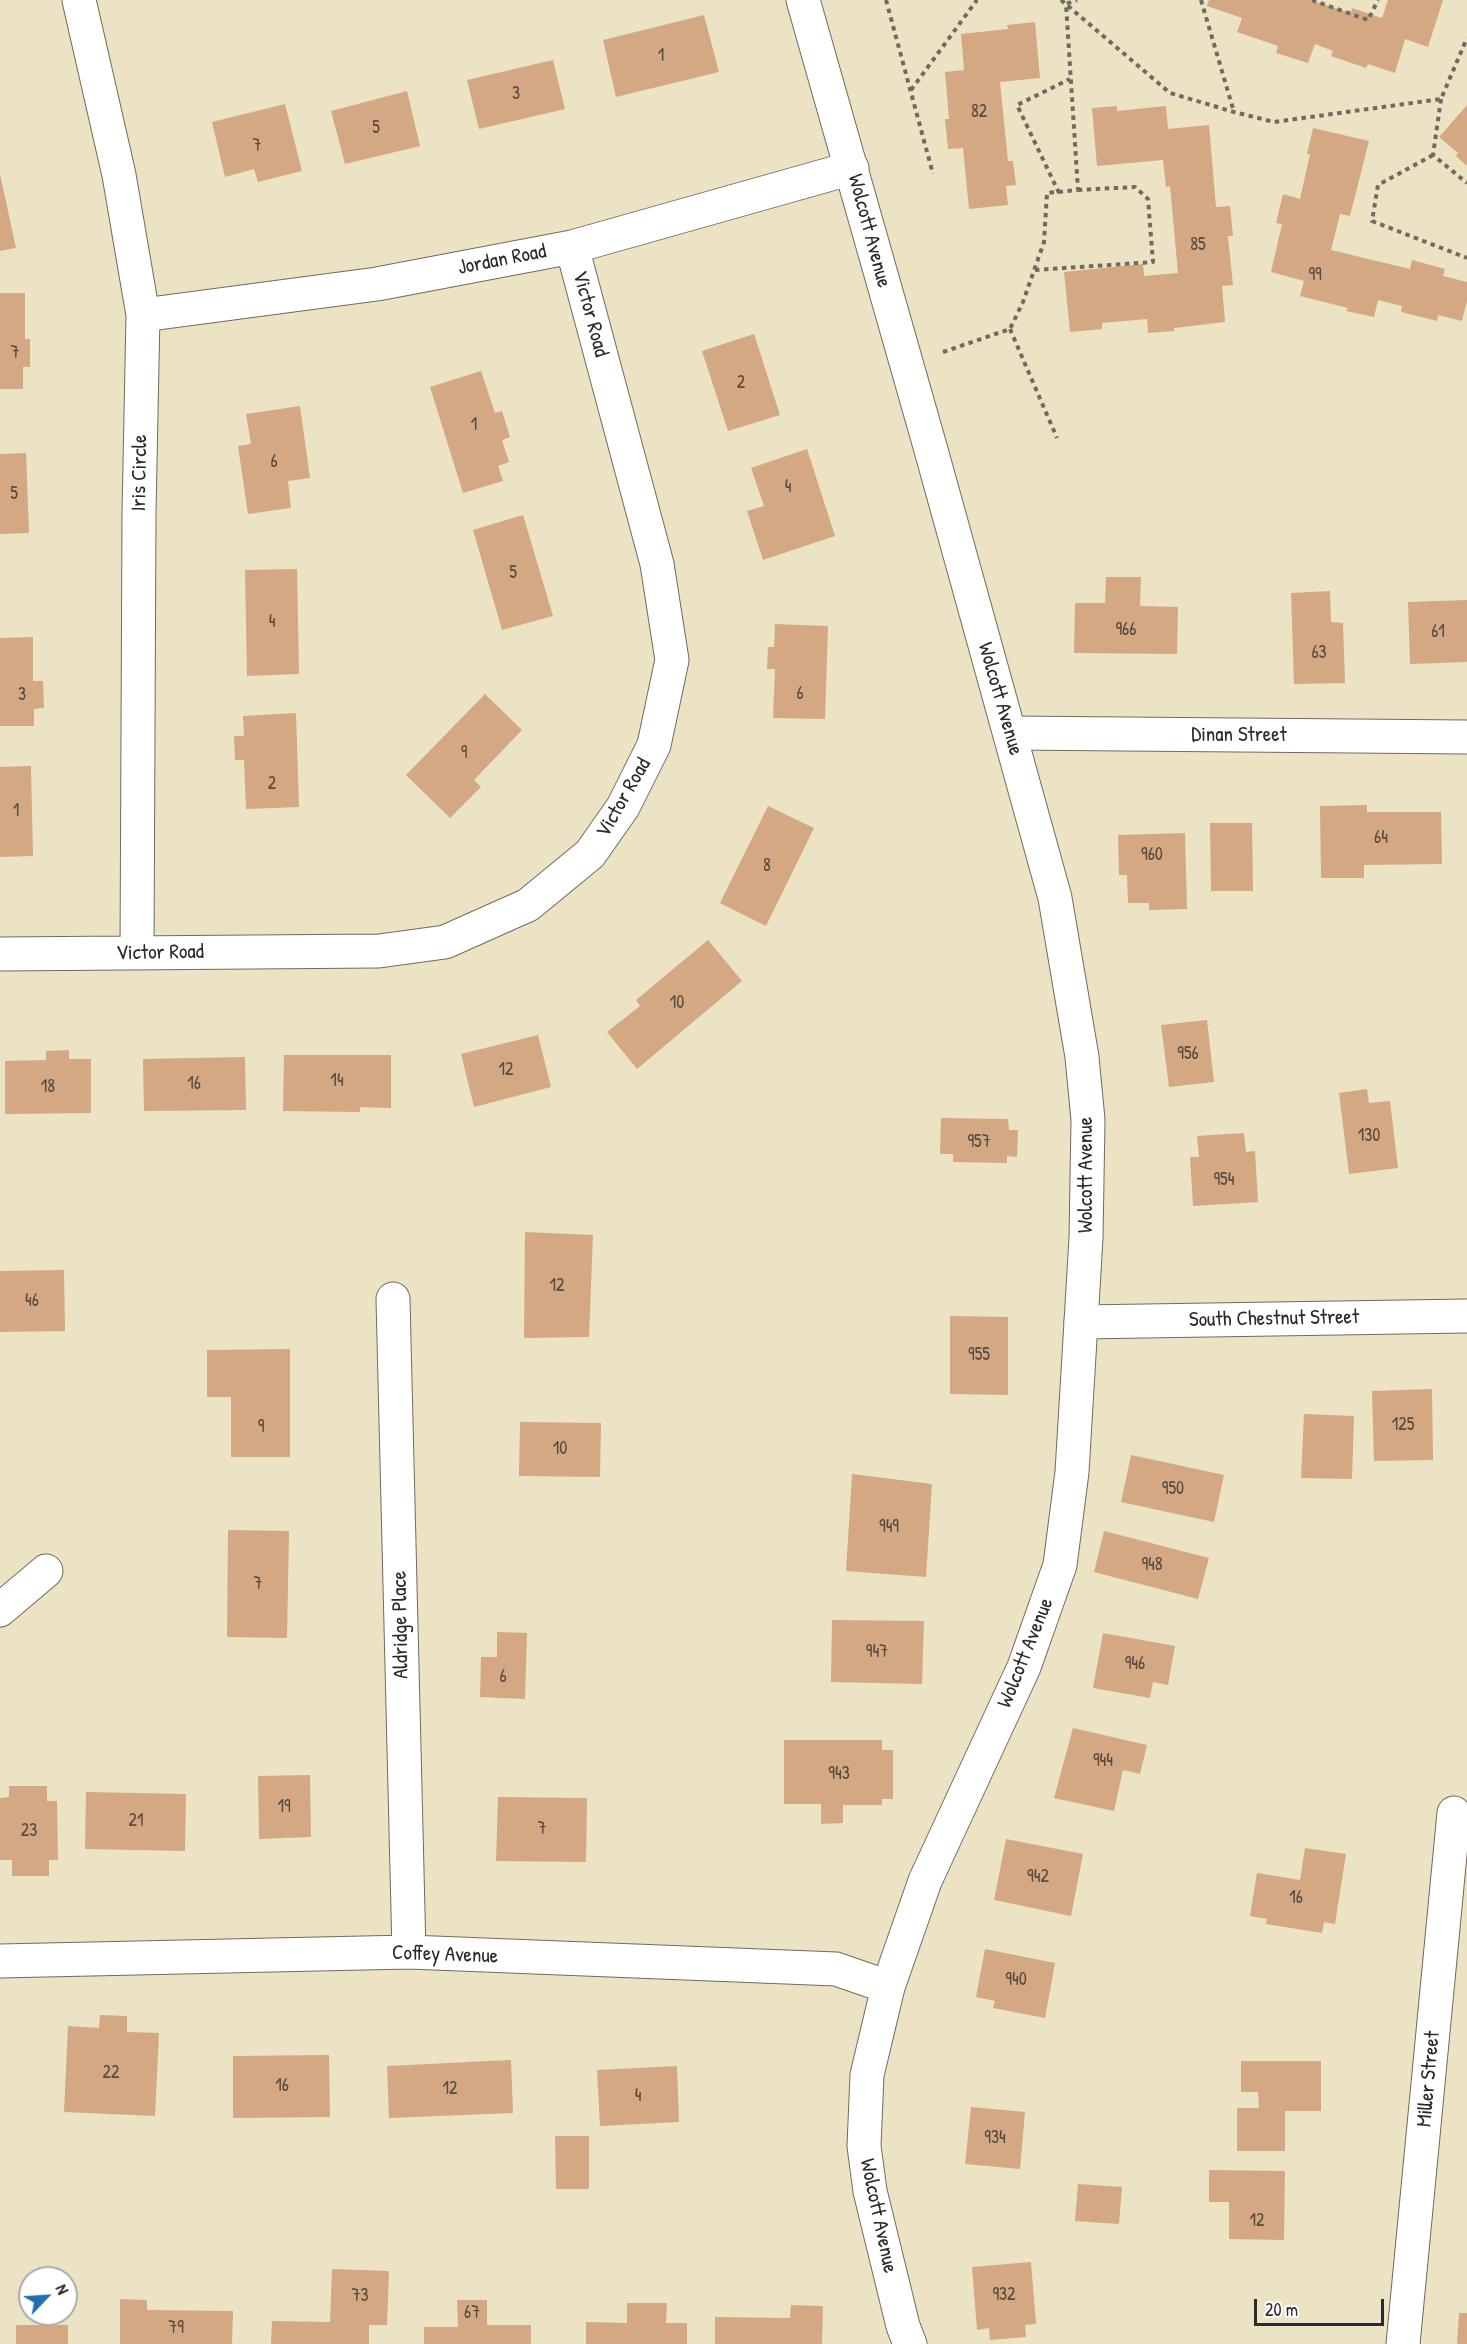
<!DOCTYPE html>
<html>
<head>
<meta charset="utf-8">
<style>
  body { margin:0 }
  #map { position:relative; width:1467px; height:2344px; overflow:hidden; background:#ece3c4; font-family:"Patrick Hand",sans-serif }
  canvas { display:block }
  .north { position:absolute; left:18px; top:2266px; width:60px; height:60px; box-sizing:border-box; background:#fff; border:2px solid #aaa; border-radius:50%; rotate:65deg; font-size:16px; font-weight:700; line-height:24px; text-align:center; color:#2b2b2b }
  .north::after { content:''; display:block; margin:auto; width:21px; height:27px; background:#1f6fb2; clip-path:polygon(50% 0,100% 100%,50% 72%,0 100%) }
  .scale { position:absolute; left:1254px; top:2299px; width:130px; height:27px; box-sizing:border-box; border:3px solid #2b2b2b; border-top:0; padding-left:8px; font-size:18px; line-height:21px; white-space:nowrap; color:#2b2b2b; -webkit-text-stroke:4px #fff; paint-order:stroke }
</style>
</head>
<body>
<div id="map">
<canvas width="1467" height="2344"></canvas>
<div class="north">N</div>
<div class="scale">20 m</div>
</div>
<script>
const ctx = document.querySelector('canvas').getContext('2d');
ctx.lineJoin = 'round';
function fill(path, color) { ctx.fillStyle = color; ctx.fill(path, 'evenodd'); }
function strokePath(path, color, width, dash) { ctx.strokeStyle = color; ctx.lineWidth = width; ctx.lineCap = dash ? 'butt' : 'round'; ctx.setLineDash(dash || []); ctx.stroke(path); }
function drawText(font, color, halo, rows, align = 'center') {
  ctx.font = font + ' "Patrick Hand",sans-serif'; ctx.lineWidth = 4.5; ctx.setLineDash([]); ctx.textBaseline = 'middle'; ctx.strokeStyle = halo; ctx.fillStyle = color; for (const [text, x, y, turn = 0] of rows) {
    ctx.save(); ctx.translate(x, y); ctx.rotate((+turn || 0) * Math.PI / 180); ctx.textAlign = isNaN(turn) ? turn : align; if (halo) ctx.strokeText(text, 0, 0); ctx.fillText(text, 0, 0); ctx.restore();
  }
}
fill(new Path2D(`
  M1209,0h101l41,13 1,-5 30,10 6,-18h55l-15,47 -23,-8 -10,34 -27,-9 -2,4 -35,-12 2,-5 -18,-7 -7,19 -32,-10 2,-7 -41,-14 5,-14 -35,-12z
  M704,15l15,57 -103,25 -13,-57z
  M1035,22l5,56 -40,4 8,79h5l3,24 -10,1 2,19 -39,4 -6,-61 -15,1 -3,-30h4l-4,-47 19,-2 -3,-36 47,-5 -1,-4z
  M553,60l12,49 -86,20 -12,-49z
  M407,91l13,55 -75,18 -14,-53z
  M285,104l17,67 -44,11 -4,-13 -29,8 -13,-55z
  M1467,105v61l-11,-10 2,-3 -19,-16z
  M1117,106v5l49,-5 2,23 41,-4 7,82 14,-1 3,30h-5l5,49 -11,1 3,36 -51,6v3l-26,2 -1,-14 -45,4v6l-32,3 -6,-60 79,-8 1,12 34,-3 -8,-87 -4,1 -3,-27 -66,6 -5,-58z
  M1313,128l56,13 -19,75 -10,-2 -9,36 79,19 2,-9 33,9 -2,7 24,6v19l-5,20 -24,-6 -1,6 -36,-9 1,-6 -24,-6 -4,17 -28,-6 2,-3 -48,-12 4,-15 -33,-9 11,-48 -6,-1 7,-29 17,5 10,-45h-3z
  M0,174l16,74 -16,3z
  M0,293h25v46h5v28h-7v22h-23z
  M754,334l26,81 -52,16 -26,-80z
  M481,371l14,42 7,-2 8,26 -8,3 7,22 -11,4 5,15 -40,12 -33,-106z
  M300,406l10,72 -22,3 3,27 -43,6 -10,-68 13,-2 -5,-30z
  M807,449l28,87 -72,24 -16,-49 17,-5 -13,-38z
  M26,453l3,80 -29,1v-80z
  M523,515l30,101 -51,14 -29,-100z
  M297,569l2,105 -52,2 -2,-106z
  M1106,577h35l-1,29 38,1 -1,47 -103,-1 1,-50h30z
  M1330,591l1,31 12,1 2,60 -51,1 -3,-91z
  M1467,600v62l-57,2 -2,-62z
  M775,624l53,2 -3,93 -52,-1 2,-49h-8l1,-22h6z
  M33,637v44h10l1,27 -10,1v17h-34v-88z
  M485,694l37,36 -48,50 7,7 -31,31 -44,-43z
  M296,713l3,94 -53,2 -2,-49h-9l-1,-24h10l-1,-20z
  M31,766l2,90 -33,1v-90z
  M1367,805v7h74l1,52 -78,1v13h-43l-1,-72z
  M768,806l46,22 -48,98 -46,-23z
  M1210,823h42l1,68h-42z
  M1185,833l2,76 -38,1v-7h-21l-1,-28h-8l-1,-40z
  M708,940l34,41 -105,88 -30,-37 33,-26 -4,-6z
  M1207,1020l7,62 -45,5 -8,-62z
  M538,1035l13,52 -77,20 -13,-53z
  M69,1050v9h22v54l-86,1v-53l41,-1v-9z
  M284,1055h107v53l-31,-1v5l-77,-1z
  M245,1057l1,53 -102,1 -1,-52z
  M1367,1089l2,14 21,-2 8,67 -49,6 -10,-81z
  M941,1118l67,1 1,11h9l-1,27 -10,-1v7l-54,-1v-8h-13z
  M1244,1133l2,19 9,-1 3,51 -65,4 -3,-49h9l-2,-21z
  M525,1232l68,3 -4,102 -65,1z
  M64,1270l1,61 -65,1v-61z
  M950,1316l58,1v78l-58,-1z
  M290,1349v108h-59v-60h-24v-47z
  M1432,1389l1,71 -59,1 -2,-70z
  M1304,1414l50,2 -2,63 -51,-1z
  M520,1422l81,1 -1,54 -81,-1z
  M1131,1455l93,20 -10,47 -93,-20z
  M852,1474l80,10 -6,93 -80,-6z
  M228,1530l61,1 -2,107 -60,-1z
  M1104,1531l105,27 -11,41 -104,-27z
  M832,1620l92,1 -2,63 -91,-2z
  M497,1632l30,1 -2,66 -45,-2 1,-40h16z
  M1103,1633l72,13 -7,39 -15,-3 -3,16 -57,-10z
  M1073,1728l74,17 -7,29 -17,-4 -9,41 -60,-13z
  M784,1740h98v10h11v49h-11v6h-39v18l-22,1v-20h-37z
  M310,1775l1,62 -52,2 -1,-63z
  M9,1786h38v15h10l1,59h-9v16h-37v-16h-12v-62l9,-1z
  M86,1792l100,2 -1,57 -100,-2z
  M498,1797l89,1 -1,64 -90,-1z
  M1006,1839l77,15 -12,62 -77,-16z
  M1305,1848l41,6 -11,70 -11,-2 -2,11 -56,-9 1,-5 -17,-3 7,-43 43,7z
  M985,1949l70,14 -10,55 -52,-10 2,-7 -19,-4z
  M100,2015l27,1v16l32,1 -4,83 -91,-4 4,-86 31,2z
  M329,2055l1,62 -97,1v-62z
  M511,2060l2,53 -124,5 -2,-52z
  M1241,2061h80v50h-36v40h-48v-43h22l-1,-16h-17z
  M677,2066l2,56 -79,4 -3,-56z
  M971,2107l54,5 -5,57 -55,-5z
  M555,2136h34v53h-33z
  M1209,2170l76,1 -1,69 -55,-1v-37h-20z
  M1078,2184l44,3 -3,37 -44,-3z
  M1031,2262l5,62 -11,1 1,12 -36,3 -1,-12 -12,2 -5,-63z
  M332,2269l57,2 -2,54h-18v19h-98l1,-23 58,1z
  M120,2299l27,1v10l86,1 -1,33h-112z
  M457,2300h30v25h44v19h-107v-17h34z
  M627,2303h40l-1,20h21v21h-101v-22l41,1z
  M791,2305l32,1 -1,38h-107v-27l75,1z
  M1459,2313h8v31h-10z
  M16,2325h52v19h-52z`), '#d3a883');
const minor = new Path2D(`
  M79,0l40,175 24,140 -4,198 -2,440
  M143,315l234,-31 195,-37 280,-79
  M1010,733l457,4
  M0,954l379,-3 66,-9 83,-37 62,-51 33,-47 31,-62 18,-85 -15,-96 -85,-317
  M393,1299l16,653
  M1081,1322l386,-6
  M0,1610l46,-39
  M0,1961l409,-9 427,17 52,18
  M1403,2344l51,-531`);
const secondary = new Path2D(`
  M803,0l128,450 124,448 27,159 6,63 -2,118 -5,84 -9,150 -12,93 -36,102 -99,214 -37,106 -21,88 -3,71 6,45 33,135 7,18`);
strokePath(minor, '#6f6b61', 35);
strokePath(secondary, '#6f6b61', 35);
strokePath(new Path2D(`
  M886,0l47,174
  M1061,0l109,93 64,19 40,10 167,-23 26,-61
  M1201,0l33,112
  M1312,0l56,20 10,-20
  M911,90l66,-90
  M1441,99l-8,56 34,28
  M1433,155l-55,30 -6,36 95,37
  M1059,193l-42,-88 53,-26
  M1035,270l118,-8 -5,-63 -13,-12 -57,3
  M1010,329l47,109
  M943,352l67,-23 13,-27 21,-60 3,-49 31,-3 -12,-186 11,-4`), '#6f6b61', 4, [4.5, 4.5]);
strokePath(minor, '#fff', 33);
strokePath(secondary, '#fff', 33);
drawText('18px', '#554a41', null, [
  ["1",661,56],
  ["3",516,94],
  ["82",979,112],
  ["5",376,128],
  ["7",257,146],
  ["85",1198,245],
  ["99",1315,275],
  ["7",15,353],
  ["2",741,383],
  ["1",474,425],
  ["6",274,462],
  ["4",788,487],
  ["5",14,494],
  ["5",513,573],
  ["4",272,622],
  ["966",1126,630],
  ["61",1438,632],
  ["63",1319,653],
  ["6",800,694],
  ["3",22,695],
  ["9",464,753],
  ["2",272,784],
  ["1",16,811],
  ["64",1381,838],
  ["960",1152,855],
  ["8",767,866],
  ["10",677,1003],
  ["956",1188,1054],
  ["12",506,1070],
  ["14",337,1081],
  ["16",194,1084],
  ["18",48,1087],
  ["130",1369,1136],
  ["957",979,1142],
  ["954",1224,1180],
  ["12",557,1286],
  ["46",32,1301],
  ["955",979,1355],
  ["125",1403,1425],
  ["9",261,1427],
  ["10",560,1449],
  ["950",1173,1489],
  ["949",889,1527],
  ["948",1152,1565],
  ["7",258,1584],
  ["947",877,1652],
  ["946",1135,1664],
  ["6",503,1677],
  ["944",1103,1761],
  ["943",839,1774],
  ["19",284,1807],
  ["21",136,1821],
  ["7",542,1829],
  ["23",29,1831],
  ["942",1038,1877],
  ["16",1296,1898],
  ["940",1016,1980],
  ["22",111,2073],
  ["16",282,2086],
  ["12",450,2089],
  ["4",638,2096],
  ["934",995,2138],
  ["12",1257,2221],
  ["932",1004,2295],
  ["73",360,2296],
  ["67",472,2313],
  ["79",176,2328]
]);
drawText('21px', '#2b2b2b', '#fff', [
  ["Wolcott Avenue",869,231,75],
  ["Jordan Road",502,260,-11],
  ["Victor Road",590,314,75],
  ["Iris Circle",140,473,-89],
  ["Wolcott Avenue",1000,699,74],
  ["Dinan Street",1239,735],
  ["Victor Road",624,798,-60],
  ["Victor Road",160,953,-1],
  ["Wolcott Avenue",1086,1175,-90],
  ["South Chestnut Street",1274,1319,-1],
  ["Aldridge Place",401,1625,-91],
  ["Wolcott Avenue",1026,1653,-68],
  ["Coffey Avenue",445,1955,2],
  ["Miller Street",1429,2079,-85],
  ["Wolcott Avenue",878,2216,78]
]);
</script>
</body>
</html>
